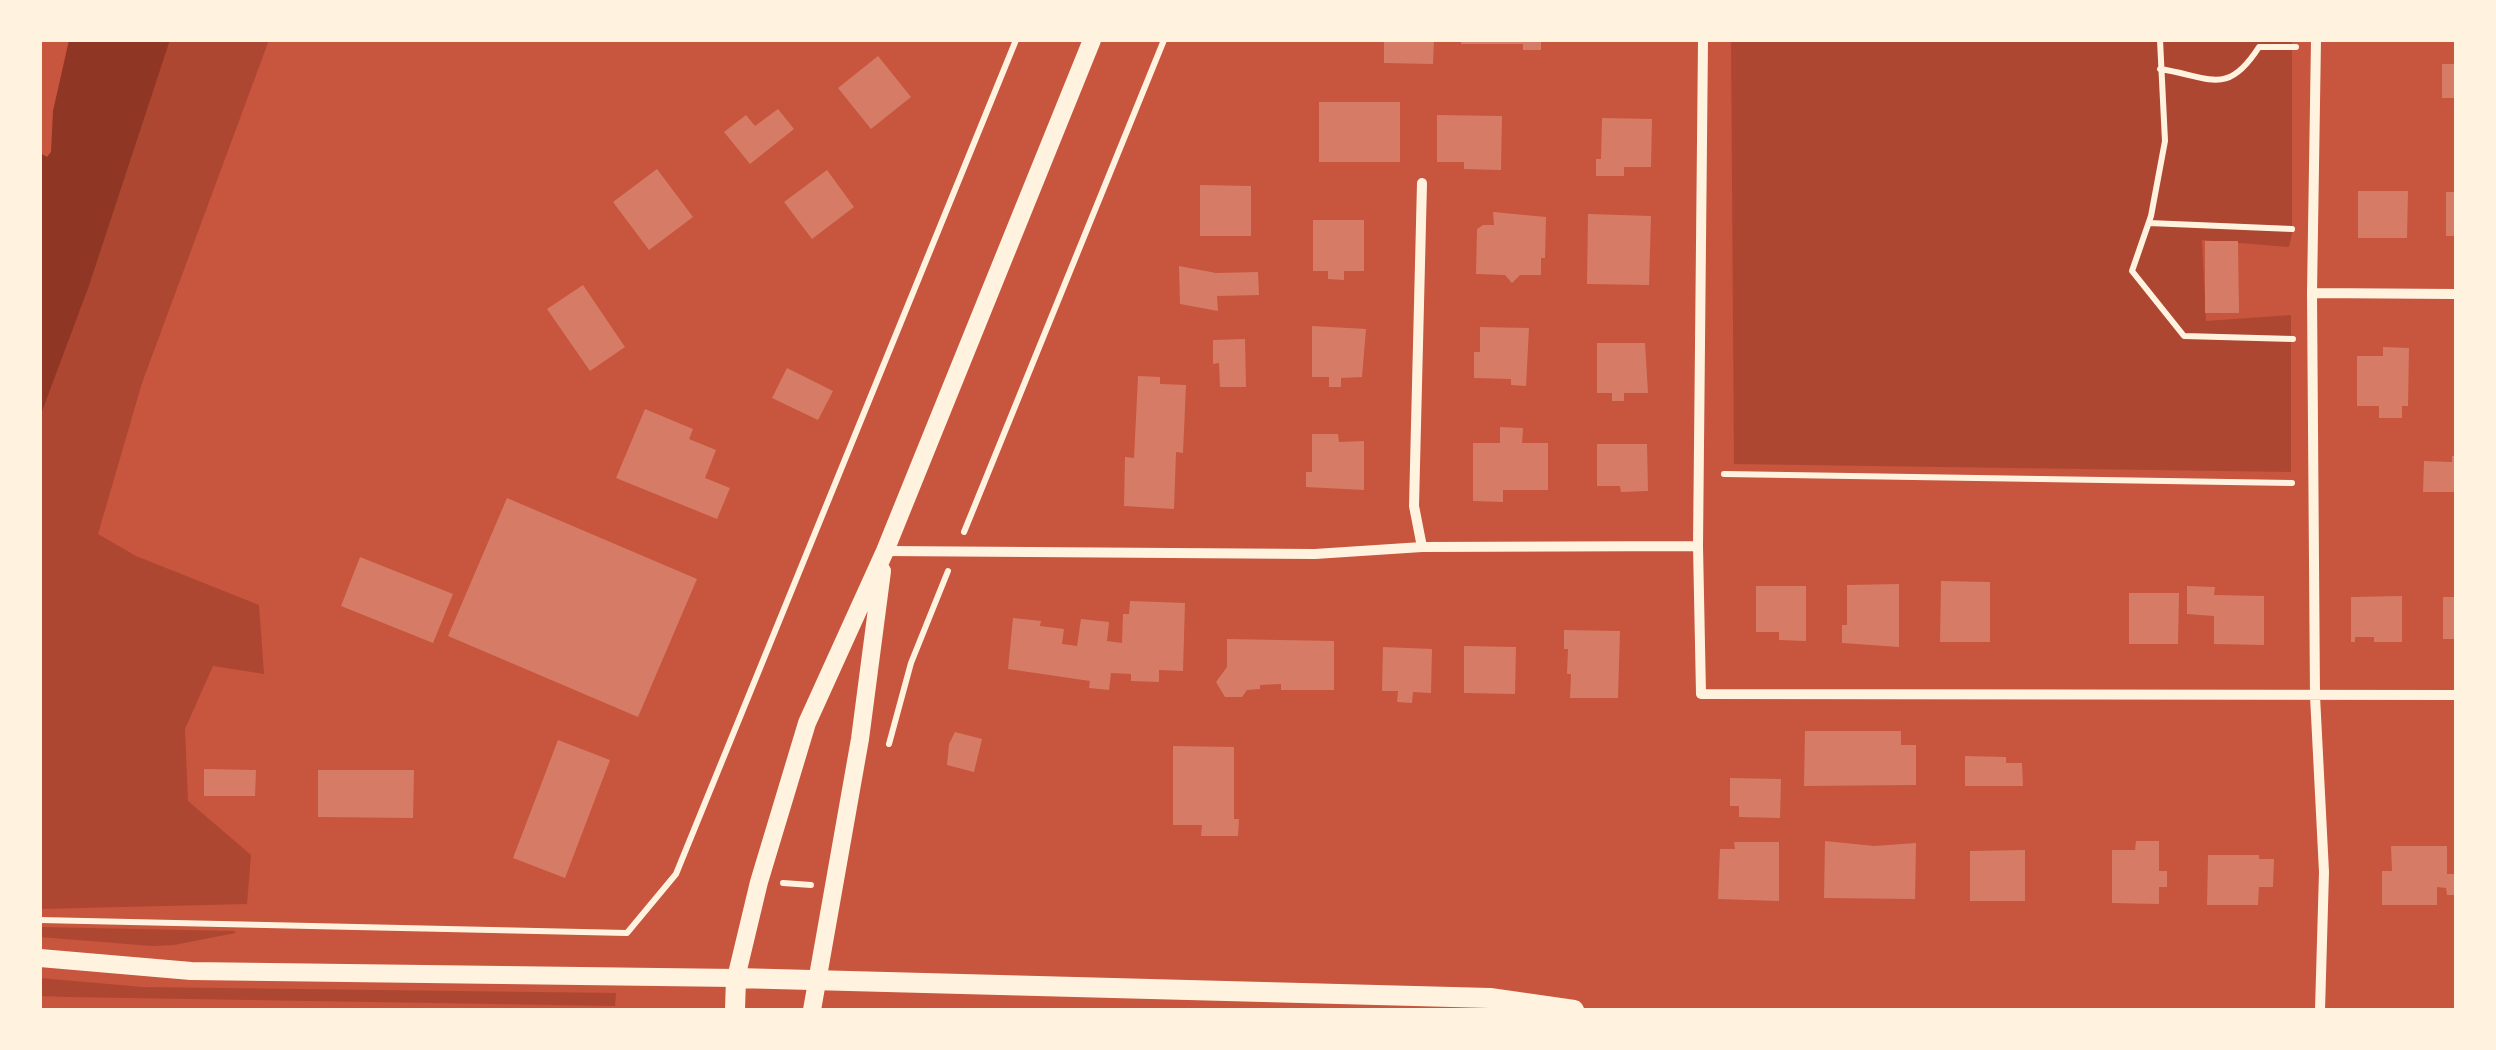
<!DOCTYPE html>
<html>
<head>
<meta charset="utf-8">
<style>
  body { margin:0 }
  #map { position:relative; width:2496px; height:1050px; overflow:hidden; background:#c8553d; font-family:Overpass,sans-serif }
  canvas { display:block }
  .frame { position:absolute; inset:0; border:42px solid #fff3e0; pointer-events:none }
</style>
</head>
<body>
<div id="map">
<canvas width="2496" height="1050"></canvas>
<div class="frame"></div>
</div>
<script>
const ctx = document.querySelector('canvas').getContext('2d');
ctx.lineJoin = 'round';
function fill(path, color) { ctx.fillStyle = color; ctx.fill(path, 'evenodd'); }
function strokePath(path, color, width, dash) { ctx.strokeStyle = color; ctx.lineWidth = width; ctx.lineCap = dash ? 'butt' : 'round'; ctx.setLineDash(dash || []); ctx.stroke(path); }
fill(new Path2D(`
  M170,40h99l-127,343 -44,151 38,22 123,49 5,69 -51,-8 -28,63 3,72 63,54 -4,49 -207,5v-492l49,-131z
  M1731,40h561v194l-3,13 -87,-7 4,81 85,-6v157l-557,-8z
  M40,927l195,4v2l-61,12 -22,1 -112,-9z
  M40,978l102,9 474,6 -1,13 -547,-9 -28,-1z`), '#ae4732');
fill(new Path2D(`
  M69,40h101l-81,246 -49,131v-264l7,4 4,-5 2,-41z`), '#8f3625');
fill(new Path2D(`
  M1384,40h50l-1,24 -49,-1z
  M1461,40h80v10h-18v-6h-62z
  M878,56l33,41 -40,32 -33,-41z
  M2442,64h14v34h-14z
  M1319,102h81v60h-81z
  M778,109l16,20 -44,35 -26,-32 22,-17 9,11z
  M1437,115l65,1 -1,54 -37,-1v-7h-27z
  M1602,118l50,1 -1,48h-27v9h-28v-17h5z
  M657,169l36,48 -44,33 -36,-48z
  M827,170l27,37 -42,32 -28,-37z
  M1200,185l51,1v50h-51z
  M2358,191h50l-1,47h-49z
  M2446,192h10v44h-10z
  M1493,212l53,5 -1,41h-4v17h-21l-8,8 -7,-8 -29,-1 1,-45 6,-4h11z
  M1588,214l63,2 -2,69 -62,-1z
  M1313,220h51v51h-20v9l-16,-1v-8h-15z
  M2205,241h33l1,72h-34z
  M1179,266l37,7 42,-1 1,23 -42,1 1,15 -38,-7z
  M583,285l42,62 -35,24 -43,-62z
  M1312,326l54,3 -4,48 -21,1v9h-12v-10h-17z
  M1480,327l49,1 -3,58 -15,-1v-6l-37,-1v-26h6z
  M1245,339l1,48h-26l-1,-24 -6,1v-24z
  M1597,343h48l3,50h-24v8h-12v-8h-15z
  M2383,347l26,1 -1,58h-6v12h-23v-12h-22v-50h26z
  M787,368l46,23 -15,29 -46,-22z
  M1138,376l22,1v7l26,1 -3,68 -7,-1 -2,57 -50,-3 1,-49 9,1z
  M645,409l48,20 -4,10 27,11 -11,28 25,10 -13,31 -101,-41z
  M1500,427l23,1 -1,15h26v47h-45v12l-30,-1v-58h27z
  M1312,434h26l1,8 25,-1v49l-58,-3v-15h6z
  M1597,444h50l1,47 -27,1 -1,-6h-23z
  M2452,456h4v36h-33l1,-31 28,1z
  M507,498l190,81 -59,138 -190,-81z
  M360,557l93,37 -20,49 -92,-37z
  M1941,581l49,1v60h-50z
  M1899,584v63l-57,-4v-18h5v-40z
  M1756,586h50v55l-27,-1v-8h-23z
  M2187,586l28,1 -1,8 50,1v49l-50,-1v-28l-27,-2z
  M2129,593h50l-1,51h-49z
  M2402,596v46h-28v-5h-19v5h-4v-45z
  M2443,597h13v42h-13z
  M1130,601l55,2 -2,68 -24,-1v12l-28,-1v-7l-20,-1 -2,17 -20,-2 1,-7 -82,-12 5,-51 28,3 -1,5 24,3 -2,15 15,2 4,-27 28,3 -2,19 15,2 1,-29h6z
  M1564,630l56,1 -2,67h-48l1,-24h-4l1,-25h-4z
  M1227,639l107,2v49h-53v-6l-21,1v4l-13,1 -5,7h-17l-9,-15 11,-15z
  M1464,646l52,1 -1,47 -51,-1z
  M1383,647l49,2 -1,44 -18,-1 -1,11 -15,-1 1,-11h-16z
  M1805,731h96v14h15v40l-112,1z
  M955,732l27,7 -8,33 -27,-7 2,-21z
  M558,740l52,20 -45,118 -52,-20z
  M1173,746l61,1v72h5l-1,17h-37l1,-11h-29z
  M1965,756l41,1v6h16l1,23h-58z
  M204,769l52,1 -1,26h-51z
  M318,770h96l-1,48 -95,-1z
  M1730,778l51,1 -1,39 -41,-1v-11h-9z
  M1825,841l49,5 42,-3 -1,56 -91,-1z
  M2136,841h23v30h8v16h-8v17l-47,-1v-53h23z
  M1734,842h45v59l-61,-2 2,-50h15z
  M2391,846h56v28h9v21h-9l-1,-7 -9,-1v18h-55v-34h10z
  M2025,850v51h-55v-50z
  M2208,855h51v4h15l-1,28h-14l-1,18h-51z`), '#d67c66');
strokePath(new Path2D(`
  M2160,40l5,101 -14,75 -19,55 52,65 109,3
  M2160,69c51,8 67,28 99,-22h37
  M2149,223l143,6
  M1724,474l568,9
  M964,532l200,-492
  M889,744l22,-81 37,-92
  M783,883l28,2
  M40,920l587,13 49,-59 340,-834`), '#fff3e0', 6);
strokePath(new Path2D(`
  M1703,40l-5,506 3,148 755,1
  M2316,40l-4,253 3,403 9,176 -4,138
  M1422,183l-8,323 8,41
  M2312,293l144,1
  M885,551l430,3 107,-7 276,-1`), '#fff3e0', 10);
strokePath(new Path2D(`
  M40,958l151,13 545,7 23,-96 48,-159 78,-172 207,-511
  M812,1010l48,-271 22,-168`), '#fff3e0', 18);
strokePath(new Path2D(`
  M735,1010l1,-32 754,20 84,12`), '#fff3e0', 20);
</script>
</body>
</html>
